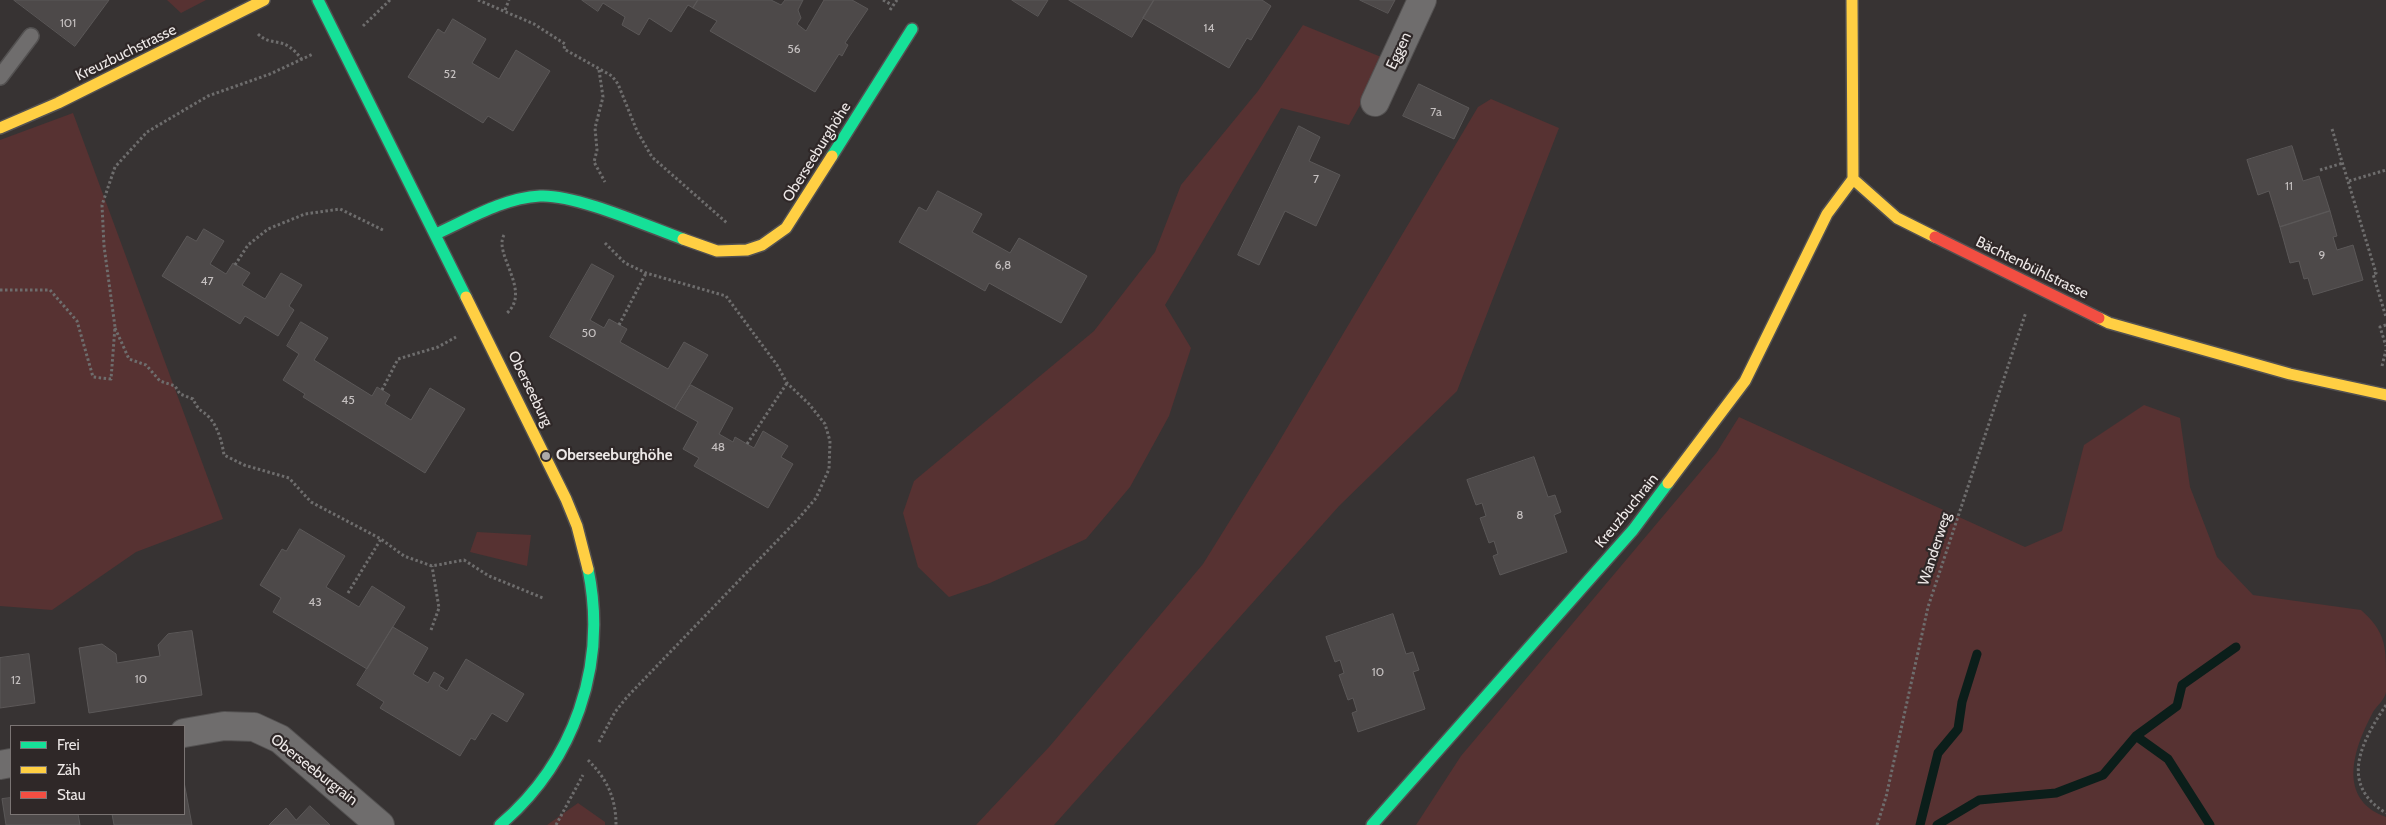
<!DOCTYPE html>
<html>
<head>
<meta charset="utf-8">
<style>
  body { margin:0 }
  #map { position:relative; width:2386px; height:825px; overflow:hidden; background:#373333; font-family:Cabin,sans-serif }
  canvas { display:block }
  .legend { position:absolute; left:10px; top:725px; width:175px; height:90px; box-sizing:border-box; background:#2f2828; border:1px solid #7b7574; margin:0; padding:6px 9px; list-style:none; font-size:15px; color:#ede8e7 }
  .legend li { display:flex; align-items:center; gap:10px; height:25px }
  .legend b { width:25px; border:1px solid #7b7574 }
</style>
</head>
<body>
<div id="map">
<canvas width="2386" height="825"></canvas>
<ul class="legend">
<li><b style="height:6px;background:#16e098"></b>Frei</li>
<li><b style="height:6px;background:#ffcf43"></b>Zäh</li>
<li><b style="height:6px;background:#f24e42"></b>Stau</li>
</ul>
</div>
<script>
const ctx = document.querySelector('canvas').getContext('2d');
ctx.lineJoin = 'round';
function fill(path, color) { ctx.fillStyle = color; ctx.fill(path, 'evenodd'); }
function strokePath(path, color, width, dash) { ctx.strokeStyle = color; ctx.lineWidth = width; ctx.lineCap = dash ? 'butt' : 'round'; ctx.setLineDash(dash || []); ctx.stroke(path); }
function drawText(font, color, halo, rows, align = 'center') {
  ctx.font = font + ' Cabin,sans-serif'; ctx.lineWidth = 4.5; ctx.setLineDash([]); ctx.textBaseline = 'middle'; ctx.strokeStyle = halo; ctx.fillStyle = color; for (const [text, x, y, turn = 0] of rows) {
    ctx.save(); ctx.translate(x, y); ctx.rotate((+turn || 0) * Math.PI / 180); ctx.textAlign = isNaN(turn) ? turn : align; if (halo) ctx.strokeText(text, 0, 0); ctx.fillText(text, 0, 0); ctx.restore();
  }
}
fill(new Path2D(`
  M167,0h39l-25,13z
  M1303,25l83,34 -37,66 -68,-17 -116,197 26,43 -22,68 -39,71 -44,52 -96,44 -41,14 -31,-30 -15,-54 11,-32 180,-150 61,-79 26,-67 77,-94z
  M1491,99l68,29 -102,263 -118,115 -285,319h-78l74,-79 153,-182 71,-114 204,-343z
  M73,113l150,406 -87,33 -84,58 -52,-4v-466z
  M2144,405l36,13 10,69 27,70 36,38 108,15c21,19 25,31 25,60 0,7 0,15 0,22 -1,8 -11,15 -14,22 -19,36 -35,85 14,103v8h-970l45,-69 256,-304 22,-35 286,130 37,-16 22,-86z
  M477,532l54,3 -4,31 -57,-14z
  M578,803l27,19v3h-58z`), '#573232');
strokePath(new Path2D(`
  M2136,736l32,23 42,66
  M1920,825l18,-72 20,-24 4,-27 15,-48
  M1937,825l42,-25 77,-7 47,-18 33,-39 41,-30 5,-21 54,-38`), '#0b1e1a', 9);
const building = new Path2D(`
  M14,0h95l-34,46z
  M582,0h116l-5,8 -5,-3 -17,27 -22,-14 -10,17 -17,-10 3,-8 -22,-14 -5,8z
  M698,0h73l10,5 4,-5h18l-5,10 3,8 -4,6 9,7 18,-31h28l16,9 -23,34 3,2 -6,11 -3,-2 -24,38 -105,-61 7,-10 -24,-13z
  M1012,0h36l-10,16z
  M1069,0h85l-22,37z
  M1154,0h108l9,6 -20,34 -4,-2 -18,30 -86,-50z
  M1360,0h35l-7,13z
  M453,19l33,20 -14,24 27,16 17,-29 34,21 -37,60 -25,-15 -5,7 -75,-46 30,-48 6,4z
  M1419,84l50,24 -15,31 -51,-23z
  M1299,126l21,11 -11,24 31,14 -24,51 -31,-15 -26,54 -21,-10z
  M2292,146l11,35 16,-5 11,35 -50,16 -11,-36 -11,4 -11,-35z
  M938,191l44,23 -10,18 38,21 9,-15 68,38 -26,47 -72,-40 -4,8 -86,-49 20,-35 7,4z
  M2330,211l7,25 -4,1 4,13 16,-5 10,35 -50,15 -5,-17 -4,1 -5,-18 -9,2 -10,-36z
  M204,229l20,12 -14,23 16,10 7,-11 17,10 -8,12 23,14 16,-26 21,12 -13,21 5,4 -16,26 -33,-20 -5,8 -78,-48 25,-40 9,5z
  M592,264l22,12 -24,44 14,8 5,-9 18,10 -7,13 48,27 16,-27 24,13 -33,54 -125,-72z
  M301,322l27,16 -14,22 58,36 5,-9 5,3 8,5 -5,9 26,16 19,-32 35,21 -40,64 -122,-76 2,-3 -22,-14 16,-26 -12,-8z
  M691,385l42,23 -14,26 14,8 2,-5 19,11 9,-17 25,15 -7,11 12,7 -25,44 -74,-42 5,-8 -16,-9 15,-27 -23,-13z
  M1534,457l14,40 7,-2 6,17 -7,3 13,37 -67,23 -7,-19 5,-2 -4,-13 -5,2 -9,-25 6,-2 -4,-13 -6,2 -9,-25z
  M300,529l45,27 -19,31 33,20 13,-21 33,21 -38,62 -94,-57 8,-14 -21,-13 22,-36 4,2z
  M1393,614l13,40 7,-2 6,18 -6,2 12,37 -67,23 -6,-19 5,-2 -4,-13 -5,2 -9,-25 5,-2 -4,-13 -5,2 -9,-25z
  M393,627l35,21 -15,26 15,9 6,-11 10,6 -5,8 8,5 19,-32 58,35 -17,28 -15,-9 -17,27 -4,-2 -11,18 -80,-48 4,-6 -27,-17z
  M192,631l10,64 -113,18 -10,-65 23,-4 14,10 1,9 43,-7 -2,-11 10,-11z
  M29,654l6,49 -35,5v-50z
  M184,782l8,43h-78l-2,-11h72z
  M11,798v16h67l2,11h-74l-4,-26z
  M310,806l20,19h-61l17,-17 10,12z`);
fill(building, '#4d4949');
strokePath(building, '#5b5858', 1);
const lane = new Path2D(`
  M0,77l31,-41`);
const street = new Path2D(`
  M1375,102l47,-102
  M184,733l40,-7 30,1 26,12 100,86
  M0,765l11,-2`);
const fast = new Path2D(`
  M318,0l148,297
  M832,156l80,-127
  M436,234c33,-15 67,-36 104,-38 35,-2 107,30 143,43
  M500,825c74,-63 108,-159 88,-256
  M1372,825l261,-295 35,-47`);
const slow = new Path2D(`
  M1852,0l1,179 44,39 38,19
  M0,128l58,-25 206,-103
  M683,239l34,12 30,-1 15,-5 24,-17 46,-72
  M466,297l100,202 11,27 11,43
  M2099,318l10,5 181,51 96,21
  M1668,483l77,-102 82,-167 26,-35`);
const jam = new Path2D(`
  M1935,237l164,81`);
strokePath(lane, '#535151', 18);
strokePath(street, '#535151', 30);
strokePath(fast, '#535151', 14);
strokePath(slow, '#535151', 14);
strokePath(jam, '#535151', 14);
strokePath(new Path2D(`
  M478,0l56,24 31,20 -1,5 48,27 6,8 19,47 15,26 75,66
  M883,0l9,5
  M505,10l4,-10
  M890,10l7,-10
  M363,26l27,-26
  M258,34c14,14 26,0 44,26
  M599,70l4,27 -8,31 2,22 -3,12 11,20
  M2332,129l44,144 -3,1 13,43
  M2320,170l23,-7
  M2349,181l37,-11
  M504,235c-11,19 28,56 3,78
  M235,265l13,-20 20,-16 37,-15 35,-5 45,22
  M0,290h50l27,31 16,56 18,2 4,-52 -11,-81 -2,-41 13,-38 32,-35 61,-36 62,-22 43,-20
  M619,325l27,-52
  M2386,325l-6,2 6,19
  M115,328l14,31 17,6 14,16 15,5 5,8 13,5c6,13 8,10 16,18 9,10 13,25 15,38l20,10 45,13 22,24 70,37 23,17 28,10 32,-6 25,16 54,22
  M2382,366l4,-16
  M382,390l16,-31 40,-12 18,-10
  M747,444l40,-61
  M348,593l33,-54
  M431,630l8,-22 -7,-42
  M2386,705c-24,36 -48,79 0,108
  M599,742l16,-30 12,-15 172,-179 17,-20 13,-29 1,-28 -5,-17 -16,-20 -22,-21 -10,-18 -51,-69 -80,-23 -21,-10 -21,-21
  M588,760c19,19 28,38 28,65
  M556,825l27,-50
  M1877,825l9,-28 42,-190 98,-295`), '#6e6d6d', 3, [2.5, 2.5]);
strokePath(lane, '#6f6d6d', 15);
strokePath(street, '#6f6d6d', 28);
strokePath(fast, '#16e098', 11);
strokePath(slow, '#ffcf43', 11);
strokePath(jam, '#f24e42', 11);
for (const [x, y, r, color] of [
  [546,456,5,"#ada9a8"]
]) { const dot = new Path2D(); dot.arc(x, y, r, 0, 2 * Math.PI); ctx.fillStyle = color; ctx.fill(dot); strokePath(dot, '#2f2828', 2); }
drawText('12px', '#c5c0c0', null, [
  ["101",68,23],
  ["14",1209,28],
  ["56",794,49],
  ["52",450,74],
  ["7a",1436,112],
  ["7",1316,179],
  ["11",2289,186],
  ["9",2322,255],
  ["6,8",1003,265],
  ["47",207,281],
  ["50",589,333],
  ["45",348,400],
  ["48",718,447],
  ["8",1520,515],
  ["43",315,602],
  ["10",1378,672],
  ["10",141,679],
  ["12",16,680]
]);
drawText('15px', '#ede8e7', '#2f2828', [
  ["Eggen",1399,51,-65],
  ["Kreuzbuchstrasse",126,53,-26],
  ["Oberseeburghöhe",817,152,-58],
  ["Bächtenbühlstrasse",2032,268,26],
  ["Oberseeburg",530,389,64],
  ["Kreuzbuchrain",1627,511,-51],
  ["Wanderweg",1935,549,-72],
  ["Oberseeburgrain",314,770,38]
]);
drawText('bold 15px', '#ede8e7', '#2f2828', [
  ["Oberseeburghöhe",556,456]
], 'left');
</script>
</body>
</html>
